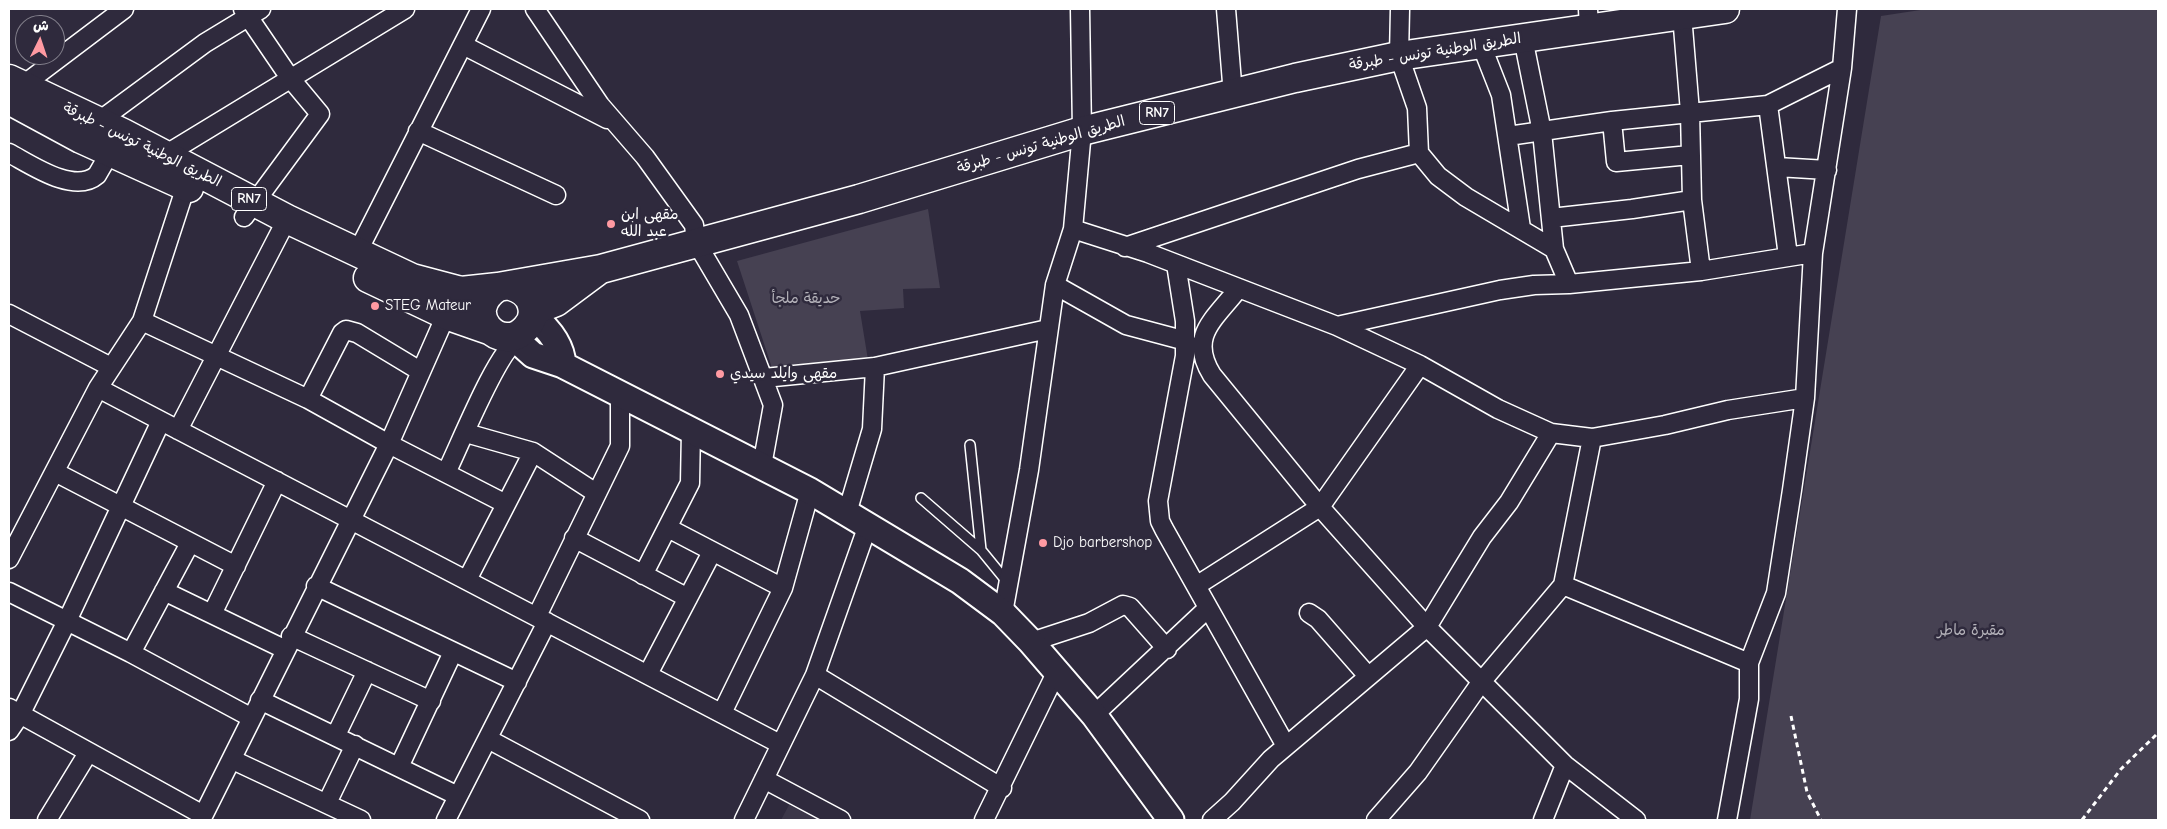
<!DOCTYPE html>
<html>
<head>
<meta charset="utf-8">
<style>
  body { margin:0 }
  #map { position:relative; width:2167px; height:829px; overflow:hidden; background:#2f2a3d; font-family:"Comic Neue","Playpen Sans Arabic",sans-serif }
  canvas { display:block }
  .frame { position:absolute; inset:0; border:10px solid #fff; pointer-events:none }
  .north { position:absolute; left:15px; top:15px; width:50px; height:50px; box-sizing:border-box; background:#2f2a3d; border:1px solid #827f8b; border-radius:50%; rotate:4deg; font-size:14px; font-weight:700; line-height:20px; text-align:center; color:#fff }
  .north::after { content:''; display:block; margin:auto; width:18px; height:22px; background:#ff9aa2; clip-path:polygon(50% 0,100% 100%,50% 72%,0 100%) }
</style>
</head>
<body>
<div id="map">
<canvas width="2167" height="829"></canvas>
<div class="frame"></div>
<div class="north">ش</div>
</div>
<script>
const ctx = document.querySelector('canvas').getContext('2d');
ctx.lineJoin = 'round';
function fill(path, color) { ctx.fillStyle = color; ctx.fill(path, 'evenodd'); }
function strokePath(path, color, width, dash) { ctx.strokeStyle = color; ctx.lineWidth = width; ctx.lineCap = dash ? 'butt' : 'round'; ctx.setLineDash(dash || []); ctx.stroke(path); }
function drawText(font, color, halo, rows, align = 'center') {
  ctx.font = font + ' "Comic Neue","Playpen Sans Arabic",sans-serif'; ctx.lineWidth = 5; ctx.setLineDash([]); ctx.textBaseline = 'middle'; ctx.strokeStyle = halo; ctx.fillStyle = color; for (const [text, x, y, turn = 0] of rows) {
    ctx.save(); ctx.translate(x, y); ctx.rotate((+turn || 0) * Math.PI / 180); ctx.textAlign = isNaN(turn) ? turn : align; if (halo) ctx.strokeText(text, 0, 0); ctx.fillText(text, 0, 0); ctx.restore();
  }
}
fill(new Path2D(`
  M789,805l31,15h-39z`), '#3c3749');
fill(new Path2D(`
  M1927,9h231v811h-408l131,-804z
  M928,209l12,79 -37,1 1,19 -44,3 8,49 -96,8 -35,-107z`), '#464152');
const lane = new Path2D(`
  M970,445l11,105
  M921,498l60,52 27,33`);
const street = new Path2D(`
  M243,9l47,69 30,36 -76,103
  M535,9l65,96 45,52 49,68 2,17 43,73 34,90 -11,61
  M1226,9l7,86
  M1400,9l-1,47 18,52 2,45 19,23 28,21 88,52 15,35
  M1588,9l1,19
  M1682,15l8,97 2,88 9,71
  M1523,38l19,94 12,117
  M1481,44l20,51 20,133
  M463,45l144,74
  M22,86l102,-77
  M1768,105l20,151
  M1612,121l4,41 74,-7
  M91,127l114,-84 56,-34
  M418,131l138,64
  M1508,136l104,-15 156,-16 74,-37
  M9,153c21,11 65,42 88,22l18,-31
  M165,155l240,-146
  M1777,167l50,3
  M1551,218l81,-9 60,-9
  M1073,229l75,24 189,73 83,39 78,44 53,24 41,5 73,-13 63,-15 77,-12
  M1125,247l233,-78 61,-16
  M357,253l124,-244
  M1176,264l9,57v35l-27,145 2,20 4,8 122,217
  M1055,285l71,40 60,16
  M1238,289c-24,31 -50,47 -26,86l108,132 107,120 138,138 71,55
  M9,314l102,53
  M142,321l166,78 81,45 117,60
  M1337,326l163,-36 34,-5 35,-1 132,-13 112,-18
  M764,378l111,-11 173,-38
  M98,388l682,356
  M308,399l34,-66 4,-3 11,3 63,38
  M178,430l109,-211
  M466,433l67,19 63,41
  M55,472l181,94
  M446,473c13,-26 51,-121 70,-131
  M847,513l25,-84 3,-62
  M668,528l115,60
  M574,538l114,60
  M9,559l89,-171 44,-67 44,-135
  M643,575l47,-92 1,-53
  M467,580l66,-128
  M1563,585l186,78
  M316,586l201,96
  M1196,586l124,-79 100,-142
  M164,591l120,58
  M9,592l122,61 121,65
  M1003,613l26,-143 26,-185 18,-56 9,-98 -2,-122
  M1309,613l9,6 50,57
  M212,614l65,-133
  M537,616l83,-170v-51
  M291,636l140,65
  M1031,642l58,-19 34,-18 7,2 37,42
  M131,653l59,-110
  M648,674l64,-122
  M815,675l187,113
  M260,700l198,96
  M9,708l194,107
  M722,713l61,-125 27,-97
  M1094,715l114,-107
  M9,731l11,-16 47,-94 94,-200
  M336,735l31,-64
  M488,739l152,81
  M233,760l128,60
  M399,767l54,-115
  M764,779l77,41
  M327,803l28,-58
  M47,820l41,-67
  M201,820l188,-376 57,-129
  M446,820l101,-198
  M744,820l71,-145 53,-150
  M984,820l72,-147
  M1212,820l20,-18 39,-43 156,-132 55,-90 27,-35 42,-69
  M1376,820l42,-48 64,-91 81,-96 29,-147
  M1543,820l22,-55
  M1727,820l22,-121v-36l27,-70 16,-103 13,-92 8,-145 29,-185 5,-59`);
const secondary = new Path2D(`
  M532,315c16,13 30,29 31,50
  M513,337l20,18 30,10 247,126 150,90 43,32 28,29 63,73 77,105`);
const primary = new Path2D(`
  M9,79l114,54 164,86 125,59 49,13 37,-4
  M9,100l72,39 108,49
  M368,278l78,37 43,15
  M511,286c10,3 19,9 21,20 2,8 0,16 -6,22 -24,28 -68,-15 -28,-41l103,-18 258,-70 223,-68 213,-53 104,-22 326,-47
  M533,311l23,-9 43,-32`);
strokePath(lane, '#fff', 12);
strokePath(street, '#fff', 21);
strokePath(secondary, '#fff', 29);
strokePath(primary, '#fff', 31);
strokePath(new Path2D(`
  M1791,716l16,76 14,28
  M2082,820l39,-51 37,-36`), '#fff', 3, [5, 4]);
strokePath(lane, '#2f2a3d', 9);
strokePath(street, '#2f2a3d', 18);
strokePath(secondary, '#2f2a3d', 25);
strokePath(primary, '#2f2a3d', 28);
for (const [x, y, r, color] of [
  [611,224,5,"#ff9aa2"],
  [375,306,5,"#ff9aa2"],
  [720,374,5,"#ff9aa2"],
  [1043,543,5,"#ff9aa2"]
]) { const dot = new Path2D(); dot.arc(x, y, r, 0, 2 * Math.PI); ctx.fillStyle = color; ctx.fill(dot); strokePath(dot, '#2f2a3d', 2); }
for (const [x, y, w] of [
  [1157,113,35],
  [249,199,35]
]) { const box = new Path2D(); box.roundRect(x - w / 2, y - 11.5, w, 23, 4); ctx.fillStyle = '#2f2a3d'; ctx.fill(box); strokePath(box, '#fff', 1); }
drawText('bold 14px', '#fff', null, [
  ["RN7",1157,113],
  ["RN7",249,199]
]);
drawText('15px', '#fff', '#2f2a3d', [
  ["الطريق الوطنية تونس - طبرقة",1435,52,-9],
  ["الطريق الوطنية تونس - طبرقة",142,145,26],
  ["الطريق الوطنية تونس - طبرقة",1041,145,-16]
]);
drawText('15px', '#fff', '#2f2a3d', [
  ["مقهى ابن",621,215],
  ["عبد الله",621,232],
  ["STEG Mateur",385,306],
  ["مقهى وايلد سيدي",730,374],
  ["Djo barbershop",1053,543]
], 'left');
drawText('15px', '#b5b3ba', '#2f2a3d', [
  ["حديقة ملجأ",806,299],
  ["مقبرة ماطر",1971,631]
]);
</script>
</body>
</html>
